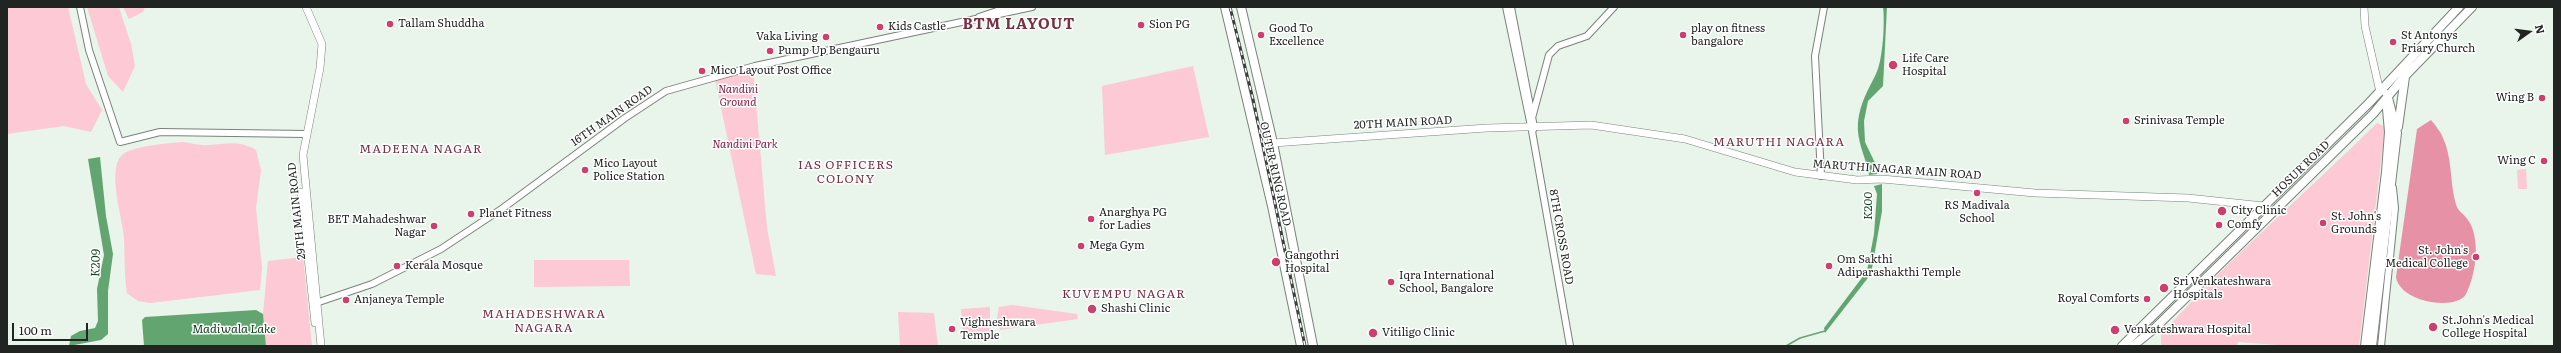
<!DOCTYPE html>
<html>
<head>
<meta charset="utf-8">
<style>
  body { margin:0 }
  #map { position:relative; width:2561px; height:353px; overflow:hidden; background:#e9f4ea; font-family:Literata,serif }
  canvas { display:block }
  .frame { position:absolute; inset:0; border:8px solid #212522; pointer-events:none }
  .north { position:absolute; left:2509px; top:12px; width:40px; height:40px; -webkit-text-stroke:3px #fff; paint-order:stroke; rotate:76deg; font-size:11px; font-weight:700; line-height:16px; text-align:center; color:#212522 }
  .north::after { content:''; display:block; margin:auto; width:14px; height:18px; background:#212522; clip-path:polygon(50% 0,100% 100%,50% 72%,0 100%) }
  .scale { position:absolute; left:12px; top:323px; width:76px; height:18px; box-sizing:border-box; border:2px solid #212522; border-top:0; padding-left:5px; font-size:12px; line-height:14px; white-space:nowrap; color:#212522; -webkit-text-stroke:3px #fff; paint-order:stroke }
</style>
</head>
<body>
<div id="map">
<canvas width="2561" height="353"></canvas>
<div class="frame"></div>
<div class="north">N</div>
<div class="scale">100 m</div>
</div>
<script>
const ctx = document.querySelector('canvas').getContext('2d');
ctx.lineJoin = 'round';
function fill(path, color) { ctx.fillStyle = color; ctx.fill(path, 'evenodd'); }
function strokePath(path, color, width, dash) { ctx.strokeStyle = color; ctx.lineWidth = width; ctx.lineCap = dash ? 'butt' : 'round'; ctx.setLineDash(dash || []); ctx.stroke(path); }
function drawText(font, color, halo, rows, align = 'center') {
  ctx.font = font + ' Literata,serif'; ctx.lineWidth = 3; ctx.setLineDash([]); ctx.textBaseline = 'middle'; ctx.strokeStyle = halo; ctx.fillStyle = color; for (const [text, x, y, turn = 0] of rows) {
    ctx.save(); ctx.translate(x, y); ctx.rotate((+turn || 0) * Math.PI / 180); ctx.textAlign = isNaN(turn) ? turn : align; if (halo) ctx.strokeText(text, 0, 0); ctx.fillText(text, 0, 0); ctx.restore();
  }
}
fill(new Path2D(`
  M7,7h61l18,77 16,26 -11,22 -27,-6 -57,8z
  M87,7h32l12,37 4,22 -12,26 -15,-16z
  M123,7h22l-2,5 -14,7z
  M1193,66l16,71 -104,18 -3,-69z
  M753,68l14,160 9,48 -20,-2 -41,-195z
  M2377,123l8,4 -26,219h-69l-52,-4 -1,4h-76v-11c67,-76 144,-141 216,-212z
  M183,142c8,1 17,4 25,3 19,-1 30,-5 48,5l5,20 -5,38 6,60 -2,22 -110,13 -12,-2 -11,-8c-3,-19 -2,-37 -3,-55 -1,-19 -17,-66 -3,-82 9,-10 48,-13 62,-14z
  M2526,169l1,20h-9l-1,-19z
  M303,257l9,89h-46l-3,-32 5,-53z
  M534,260h95l1,26 -96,1z
  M1012,305l65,9 1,5 -78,11 -3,-11 2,-12z
  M990,307v25l-27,4 -2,-27z
  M898,312l36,1 4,33h-38z`), '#fcc9d4');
fill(new Path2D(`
  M2431,120c4,5 10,12 12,18 9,19 7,43 12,63 3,12 7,10 13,19 13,18 8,55 -2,74 -9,17 -66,9 -70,-17l21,-148z`), '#e691a6');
fill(new Path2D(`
  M1883,7h4l-4,79 -15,15 -4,20 1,21 11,23 1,9 -8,1c-3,-18 -13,-34 -11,-53 2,-19 10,-32 18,-48 7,-14 9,-52 7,-67z
  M100,157l6,59 7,38 -5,37v43l-7,6 -32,6 2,-10 9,-5 15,-3 3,-7 -1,-32 7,-34 -16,-96z
  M1882,184v27l-11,63 -46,59 -1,-5 43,-57 7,-37 3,-40 -3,-8z
  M256,310l7,4 3,32h-122l-2,-26 3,-3z`), '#63a570');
strokePath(new Path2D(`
  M1786,346l14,-8 25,-7`), '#63a570', 1.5);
const tertiary = new Path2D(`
  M80,7l9,43 31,92 40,-10 146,2
  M1506,7l26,124 38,215
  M1511,7l23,120 -1,3
  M979,17l30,-10
  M1532,118l17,-63 9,-9 29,-10 27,-29
  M1821,176l-6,-120 9,-49
  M313,304l59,-20 69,-35 62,-41 122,-90 41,-27 89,-25 277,-59
  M2381,346l14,-138 -2,-20`);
const secondary = new Path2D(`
  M306,7l16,37 -2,24 -17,87 18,191
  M2364,7l1,19 15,66
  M1273,143l214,-15 104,-3 94,14 110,33 62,8 25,-1 153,14 153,5 76,8
  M301,192l14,131`);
const primary = new Path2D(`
  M2398,127l7,-50
  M2122,346l247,-243 90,-96
  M2133,346l22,-18 218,-214 32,-38 67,-69
  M2365,346l21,-174 3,-40 -2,-23
  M2372,346l25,-213 -10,-39`);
const trunk = new Path2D(`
  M1225,7l47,199 29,140
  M1241,7l32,136 40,203`);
strokePath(tertiary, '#79837a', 8);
strokePath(secondary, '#79837a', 8);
strokePath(primary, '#79837a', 10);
strokePath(trunk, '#79837a', 10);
strokePath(tertiary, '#fff', 6);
strokePath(secondary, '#fff', 7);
strokePath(primary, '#fff', 8);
strokePath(trunk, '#fff', 8);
const rail = new Path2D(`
  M1230,7l23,92 52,247`);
strokePath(rail, '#3c413d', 3);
strokePath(rail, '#fff', 1.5, [4.5]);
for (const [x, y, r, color] of [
  [390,24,4,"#cc3f6e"],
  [1141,25,4,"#cc3f6e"],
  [880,27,4,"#cc3f6e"],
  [1261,35,4,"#cc3f6e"],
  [1683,35,4,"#cc3f6e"],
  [826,37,4,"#cc3f6e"],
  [2393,42,4,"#cc3f6e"],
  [770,51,4,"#cc3f6e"],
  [1893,65,5,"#cc3f6e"],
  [702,71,4,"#cc3f6e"],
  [2542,98,4,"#cc3f6e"],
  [2126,121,4,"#cc3f6e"],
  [2544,161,4,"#cc3f6e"],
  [585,170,4,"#cc3f6e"],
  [1977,193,4,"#cc3f6e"],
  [2222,211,5,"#cc3f6e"],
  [471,214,4,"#cc3f6e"],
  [1091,219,4,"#cc3f6e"],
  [2323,223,4,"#cc3f6e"],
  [2219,225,4,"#cc3f6e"],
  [434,226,4,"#cc3f6e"],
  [1081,246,4,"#cc3f6e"],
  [2476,257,4,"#cc3f6e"],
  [1276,262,5,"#cc3f6e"],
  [397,266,4,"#cc3f6e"],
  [1829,266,4,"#cc3f6e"],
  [1391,282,4,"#cc3f6e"],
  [2164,288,5,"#cc3f6e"],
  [2147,299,4,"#cc3f6e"],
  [346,300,4,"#cc3f6e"],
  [1092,309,5,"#cc3f6e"],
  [2433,327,5,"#cc3f6e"],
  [952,329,4,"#cc3f6e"],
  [2115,330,5,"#cc3f6e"],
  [1373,333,5,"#cc3f6e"]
]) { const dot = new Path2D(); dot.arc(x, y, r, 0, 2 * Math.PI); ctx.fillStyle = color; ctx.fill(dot); strokePath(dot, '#fff', 1.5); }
drawText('11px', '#212522', '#fff', [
  ["Tallam Shuddha",398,24],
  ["Sion PG",1149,25],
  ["Kids Castle",888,27],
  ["Good To",1269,29],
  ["Excellence",1269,42],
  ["play on fitness",1691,29],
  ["bangalore",1691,42],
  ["St Antonys",2401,36],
  ["Friary Church",2401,49],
  ["Vaka Living",818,37,"right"],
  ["Pump Up Bengauru",778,51],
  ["Life Care",1902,59],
  ["Hospital",1902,72],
  ["Mico Layout Post Office",710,71],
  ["Wing B",2534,98,"right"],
  ["Srinivasa Temple",2134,121],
  ["Wing C",2536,161,"right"],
  ["Mico Layout",593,164],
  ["Police Station",593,177],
  ["RS Madivala",1977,206,"center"],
  ["School",1977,219,"center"],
  ["City Clinic",2231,211],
  ["Anarghya PG",1099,213],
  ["for Ladies",1099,226],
  ["Planet Fitness",479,214],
  ["St. John's",2331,217],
  ["Grounds",2331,230],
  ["BET Mahadeshwar",426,220,"right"],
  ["Nagar",426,233,"right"],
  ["Comfy",2227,225],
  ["Mega Gym",1089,246],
  ["St. John's",2468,251,"right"],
  ["Medical College",2468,264,"right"],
  ["Gangothri",1285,256],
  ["Hospital",1285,269],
  ["Om Sakthi",1837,260],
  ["Adiparashakthi Temple",1837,273],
  ["Kerala Mosque",405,266],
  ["Iqra International",1399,276],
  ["School, Bangalore",1399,289],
  ["Sri Venkateshwara",2173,282],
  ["Hospitals",2173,295],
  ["Royal Comforts",2139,299,"right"],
  ["Anjaneya Temple",354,300],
  ["Shashi Clinic",1101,309],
  ["St.John's Medical",2442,321],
  ["College Hospital",2442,334],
  ["Vighneshwara",960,323],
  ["Temple",960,336],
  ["Venkateshwara Hospital",2124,330],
  ["Vitiligo Clinic",1382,333]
], 'left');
drawText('italic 11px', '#7f1e40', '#fff', [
  ["Nandini",738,90],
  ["Ground",738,103],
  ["Nandini Park",745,145]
]);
drawText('11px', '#212522', '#fff', [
  ["16TH MAIN ROAD",612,116,-35],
  ["20TH MAIN ROAD",1403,123,-3],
  ["HOSUR ROAD",2301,169,-44],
  ["MARUTHI NAGAR MAIN ROAD",1897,170,4],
  ["OUTER RING ROAD",1275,174,77],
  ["29TH MAIN ROAD",297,211,-96],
  ["8TH CROSS ROAD",1561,237,80]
]);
ctx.letterSpacing = '1px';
drawText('12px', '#773145', '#fff', [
  ["MARUTHI NAGARA",1779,142],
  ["MADEENA NAGAR",421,149],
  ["IAS OFFICERS",846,165],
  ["COLONY",846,179],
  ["KUVEMPU NAGAR",1124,294],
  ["MAHADESHWARA",544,314],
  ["NAGARA",544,328]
]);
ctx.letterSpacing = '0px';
drawText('italic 12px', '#11431f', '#fff', [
  ["K200",1868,206,-90],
  ["K209",96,263,-89],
  ["Madiwala Lake",234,329]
]);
ctx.letterSpacing = '1px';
drawText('bold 15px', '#773145', '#fff', [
  ["BTM LAYOUT",1019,25]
]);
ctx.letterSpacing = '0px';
</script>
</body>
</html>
